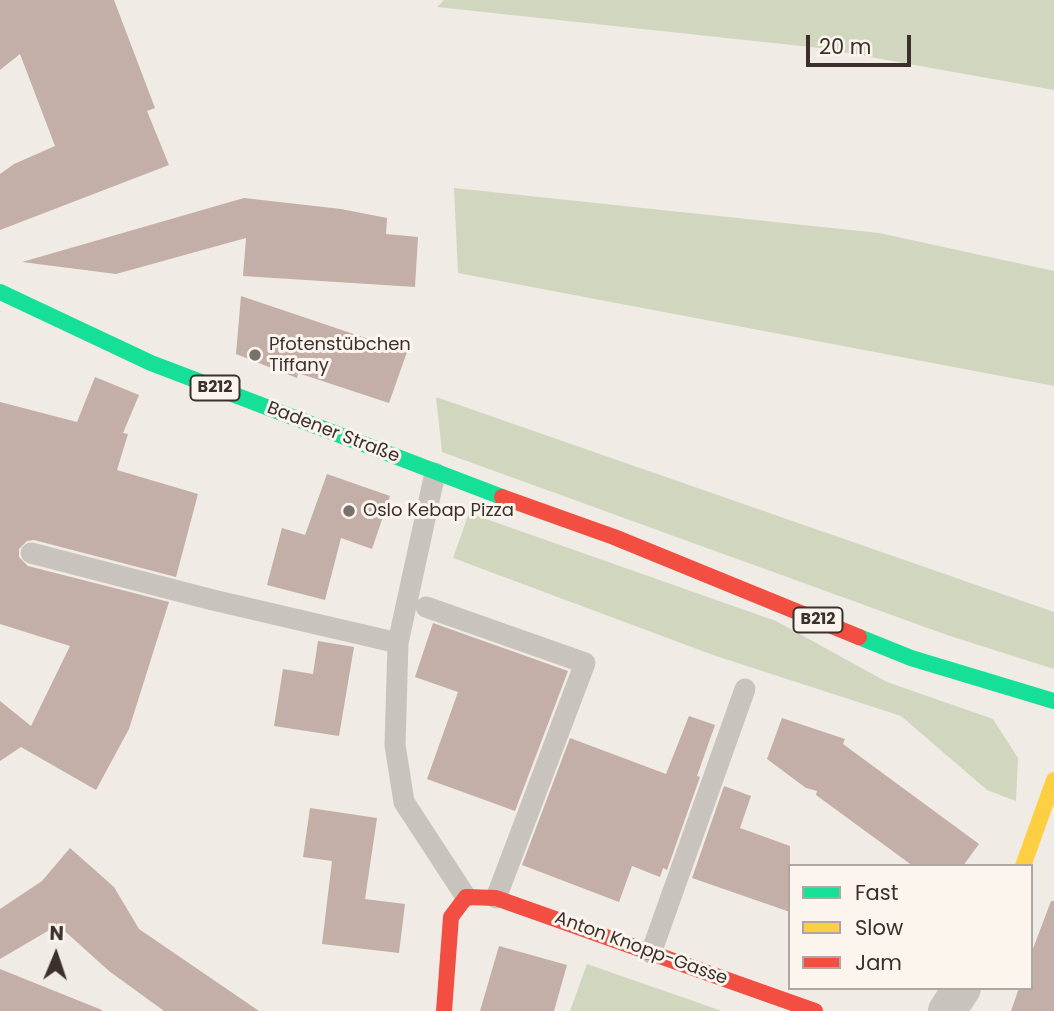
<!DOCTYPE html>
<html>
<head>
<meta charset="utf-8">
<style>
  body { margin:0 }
  #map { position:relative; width:1054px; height:1011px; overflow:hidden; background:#f0ebe5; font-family:Poppins,sans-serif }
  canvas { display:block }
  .legend { position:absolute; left:788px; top:864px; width:245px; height:126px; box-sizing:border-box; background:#fbf5ee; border:2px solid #aea6a0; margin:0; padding:9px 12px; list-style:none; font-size:21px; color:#3b302b }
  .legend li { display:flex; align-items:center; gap:14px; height:35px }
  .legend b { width:35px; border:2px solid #aea6a0 }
  .north { position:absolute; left:21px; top:920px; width:70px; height:70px; -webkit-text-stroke:5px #fbf5ee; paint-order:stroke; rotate:2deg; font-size:19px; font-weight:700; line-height:28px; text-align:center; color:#3b302b }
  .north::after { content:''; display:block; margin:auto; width:24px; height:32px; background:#3b302b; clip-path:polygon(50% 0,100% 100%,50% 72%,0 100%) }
  .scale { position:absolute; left:806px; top:35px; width:105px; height:32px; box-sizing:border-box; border:4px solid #3b302b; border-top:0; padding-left:9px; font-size:21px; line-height:24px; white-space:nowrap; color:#3b302b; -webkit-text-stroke:5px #fbf5ee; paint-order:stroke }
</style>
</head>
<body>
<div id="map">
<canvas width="1054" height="1011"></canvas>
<ul class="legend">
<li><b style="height:9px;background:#16e098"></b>Fast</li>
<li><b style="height:9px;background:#ffcf43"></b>Slow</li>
<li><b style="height:9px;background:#f24e42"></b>Jam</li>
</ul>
<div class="north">N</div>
<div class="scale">20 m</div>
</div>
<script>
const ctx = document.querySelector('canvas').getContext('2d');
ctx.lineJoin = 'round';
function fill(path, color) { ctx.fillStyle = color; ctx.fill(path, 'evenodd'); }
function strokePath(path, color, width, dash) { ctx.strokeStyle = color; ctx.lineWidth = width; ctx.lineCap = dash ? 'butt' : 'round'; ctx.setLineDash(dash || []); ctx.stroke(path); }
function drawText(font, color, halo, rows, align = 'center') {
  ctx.font = font + ' Poppins,sans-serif'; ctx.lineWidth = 6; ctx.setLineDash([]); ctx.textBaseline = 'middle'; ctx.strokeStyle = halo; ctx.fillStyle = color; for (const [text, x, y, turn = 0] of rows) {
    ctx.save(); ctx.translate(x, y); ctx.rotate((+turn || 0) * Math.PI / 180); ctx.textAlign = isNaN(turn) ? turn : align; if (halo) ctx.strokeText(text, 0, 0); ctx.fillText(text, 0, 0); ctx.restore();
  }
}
fill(new Path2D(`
  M444,0h610v90l-234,-42 -383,-41z
  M454,188l425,45 175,38v115l-596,-113z
  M436,397l618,215v57l-107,-34 -505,-183z
  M469,513l307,108 111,61 106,37 25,39 -2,43 -29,-11 -86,-74 -188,-61 -260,-97z
  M587,964l135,47h-152z`), '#d1d6bf');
fill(new Path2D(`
  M0,0h114l41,108 -8,3 22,54 -169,65v-56l14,-10 41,-18 -35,-92 -20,16z
  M244,198l97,11 46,9 -1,16 32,3 -3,50 -172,-11 3,-38 -130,36 -94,-12z
  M241,296l166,56 -18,51 -91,-30 -1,5 -61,-24z
  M95,377l44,18 -16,38 5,1 -11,36 81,24 -22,83 -142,-37 -7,1 -8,8v8l9,9 141,36 -40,127 -33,61 -75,-43 -21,14v-60l31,25 39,-80 -70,-22v-222l77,20z
  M327,474l63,22 -18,53 -31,-11 -16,62 -58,-15 15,-57 23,7z
  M433,623l135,48 -53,140 -88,-32 31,-87 -43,-15z
  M318,641l36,6 -15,89 -65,-10 9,-57 30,5z
  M689,716l26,9 -18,51 3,1 -33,93 -4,-2 -3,9 -28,-11 -13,36 -97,-37 48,-127 96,36z
  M782,718l63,21 -2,5 136,100 -16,22h-50l-97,-71 1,-4 -11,-3 -39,-29z
  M724,786l27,10 -11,32 50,18v66l-98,-34z
  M310,808l67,10 -12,81 40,5 -6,49 -77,-9 10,-83 -29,-4z
  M70,848l44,39 25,42 120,82h-95l-55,-40 -51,-46 -58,34v-50l42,-28z
  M1051,901h3v110h-43l8,-23h12v-34z
  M499,946l68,19 -13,46h-74z
  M0,969l102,41v1h-102z`), '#c3afa7');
strokePath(new Path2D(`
  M435,473l-37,170 -3,102 9,57 62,95
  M31,553l182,47 185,43
  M426,607l159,56 -89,235
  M651,953l94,-264`), '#c9c3be', 21);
strokePath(new Path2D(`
  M947,1011l15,-23`), '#c9c3be', 38);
strokePath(new Path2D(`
  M0,292l151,71 351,134
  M859,637l52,21 143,43`), '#16e098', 16);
strokePath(new Path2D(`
  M1023,866l31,-86`), '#ffcf43', 16);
strokePath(new Path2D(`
  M502,497l112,40 245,100
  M444,1011l7,-94 15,-20 30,1 319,113`), '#f24e42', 16);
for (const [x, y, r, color] of [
  [255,355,7,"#7a716c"],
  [349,511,7,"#7a716c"]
]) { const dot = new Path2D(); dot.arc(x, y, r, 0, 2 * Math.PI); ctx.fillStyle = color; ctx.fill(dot); strokePath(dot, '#fbf5ee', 2.5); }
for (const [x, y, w] of [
  [215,388,49],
  [818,620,49]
]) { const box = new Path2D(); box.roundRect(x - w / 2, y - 12.5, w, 25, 5); ctx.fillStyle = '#fbf5ee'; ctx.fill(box); strokePath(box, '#3b302b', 2); }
drawText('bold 16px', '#3b302b', null, [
  ["B212",215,388],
  ["B212",818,620]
]);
drawText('18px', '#3b302b', '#fbf5ee', [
  ["Pfotenstübchen",269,345],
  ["Tiffany",269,366],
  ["Oslo Kebap Pizza",363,511]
], 'left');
drawText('18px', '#3b302b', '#fbf5ee', [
  ["Badener Straße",333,433,21],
  ["Anton Knopp-Gasse",641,949,20]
]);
</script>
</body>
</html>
